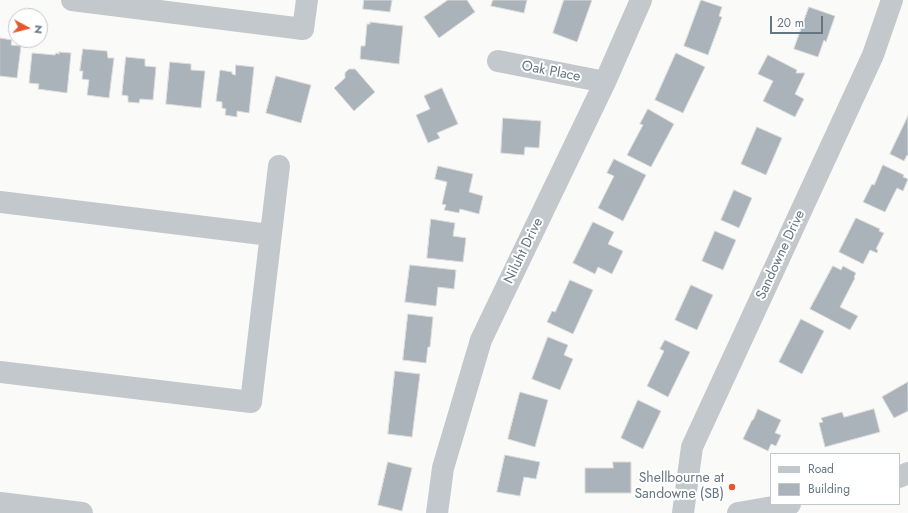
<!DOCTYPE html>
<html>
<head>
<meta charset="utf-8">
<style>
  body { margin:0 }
  #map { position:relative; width:908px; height:513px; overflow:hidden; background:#fafaf8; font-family:Jost,sans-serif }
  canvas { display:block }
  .legend { position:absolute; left:770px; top:453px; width:130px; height:52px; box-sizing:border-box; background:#fff; border:1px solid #c1c8cd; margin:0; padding:5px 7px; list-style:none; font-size:12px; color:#657683 }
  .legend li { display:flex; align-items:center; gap:8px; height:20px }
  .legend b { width:20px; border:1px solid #c1c8cd }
  .north { position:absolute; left:8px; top:8px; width:40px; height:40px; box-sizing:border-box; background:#fff; border:1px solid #c1c8cd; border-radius:50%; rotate:97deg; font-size:11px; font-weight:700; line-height:16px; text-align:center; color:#657683 }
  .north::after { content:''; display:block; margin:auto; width:14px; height:18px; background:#e4572e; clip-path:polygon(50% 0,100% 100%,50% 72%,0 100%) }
  .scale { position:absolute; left:770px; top:16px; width:53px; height:18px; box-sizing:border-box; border:2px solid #657683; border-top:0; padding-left:5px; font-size:12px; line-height:14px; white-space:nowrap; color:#657683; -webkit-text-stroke:3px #fff; paint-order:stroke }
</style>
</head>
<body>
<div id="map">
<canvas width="908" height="513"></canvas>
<ul class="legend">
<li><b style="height:5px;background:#c3c8cc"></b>Road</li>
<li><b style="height:11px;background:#aab3b9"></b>Building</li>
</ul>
<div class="north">N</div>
<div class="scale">20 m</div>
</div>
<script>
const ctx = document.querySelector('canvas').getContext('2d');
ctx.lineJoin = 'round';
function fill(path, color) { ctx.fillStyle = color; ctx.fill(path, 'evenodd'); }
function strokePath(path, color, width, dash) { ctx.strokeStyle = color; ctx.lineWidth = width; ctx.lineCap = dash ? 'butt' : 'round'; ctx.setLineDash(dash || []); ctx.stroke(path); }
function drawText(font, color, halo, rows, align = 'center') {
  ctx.font = font + ' Jost,sans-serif'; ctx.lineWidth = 4; ctx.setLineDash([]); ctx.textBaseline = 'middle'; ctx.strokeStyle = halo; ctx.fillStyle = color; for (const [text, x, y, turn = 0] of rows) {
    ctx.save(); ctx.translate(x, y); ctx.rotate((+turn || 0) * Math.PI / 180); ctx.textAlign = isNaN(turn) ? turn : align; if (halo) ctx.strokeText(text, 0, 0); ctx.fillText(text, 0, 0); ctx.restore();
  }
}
const building = new Path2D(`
  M364,0h28l-2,12 -27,-3z
  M448,0h19l8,12 -36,26 -15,-21z
  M493,0h34l-3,13 -33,-7z
  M564,0h28l-15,42 -24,-9z
  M701,0l21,7 -3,9 3,1 -14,38 -24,-9z
  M809,7l26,9 -9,26 -2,-2 -6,17 -24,-8z
  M370,22l33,4 -4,38 -39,-5 1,-13h4l2,-22h3z
  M0,38l12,2 -1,5 10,1 -4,32 -17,-2z
  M83,49l24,2 1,7h6l-5,40 -22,-3 2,-15 -7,-1 1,-8h-3z
  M59,52l12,1 -4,40 -29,-4 1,-5 -10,-1 3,-30 23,2 1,-2 3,1z
  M676,53l29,14 -22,46 -28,-13z
  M768,55l29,15 -1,3h9l-10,21 9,5 -9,18 -32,-16 10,-20 -15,-7z
  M126,57l19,2v7l11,1 -3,33 -13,-1 -1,4 -11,-1v-6l-6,-1z
  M170,62l21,2v6l14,1 -4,37 -35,-4z
  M236,65l18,2 -5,46 -12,-2v6l-12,-2 1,-6 -4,-1v-6l-6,-1 4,-31 12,2v2l3,1z
  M349,69h6l20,23 -21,19 -20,-23 11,-10v-5z
  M276,76l35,9 -10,38 -35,-10z
  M442,88l16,36 -21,9 3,5 -12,5 -12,-28 14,-6 -6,-13z
  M648,109l26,15 -23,43 -24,-12 16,-30 -3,-1z
  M908,116v40l-1,-1 -3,6 -14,-7z
  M503,118l38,3 -2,27 -14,-1 -1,8 -23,-2z
  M757,127l25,11 -16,37 -25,-11z
  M614,159l32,16 -23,46 -25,-13 16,-32 -7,-3z
  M883,165l21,10 -1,2 5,2 -5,12 -6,-3 -12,24 -22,-10 9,-18 2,1z
  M438,166l35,8 -4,18 14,4 -4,18 -19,-5 -1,4 -15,-3 2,-5 -4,-1 5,-22 -12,-3z
  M734,190l18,8 -13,30 -18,-8z
  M856,218l24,11 -1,2 5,2 -8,16 2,1 -1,3 -7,-3 -7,14 -24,-12z
  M431,219l24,4 -2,13 13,2 -3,24 -36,-4z
  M593,222l21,10 -6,12 15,7 -11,23 -14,-7 -3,7 -22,-11z
  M715,231l21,9 -13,30 -21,-9z
  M410,265l46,5 -2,19 -16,-2 -2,19 -31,-4z
  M833,266l8,4 2,-4 13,7 -2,4 1,1 -15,29 18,9 -8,14 -40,-21z
  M570,280l23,10 -20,44 -26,-12 5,-11 3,1z
  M691,285l22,10 -16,35 -22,-10z
  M408,314l25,3 -3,30h-2l-2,16 -23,-3z
  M801,319l23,12 -22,43 -23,-12z
  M548,337l20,8 -4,10 9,4 -13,31 -28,-11z
  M665,340l25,12 -22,45 -21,-11 17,-35 -4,-2z
  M395,371l25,3 -8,63 -24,-3z
  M908,382v29l-14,7 -12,-21z
  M520,392l28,8 -13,47 -27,-8z
  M638,400l23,11 -18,38 -22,-11z
  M758,409l23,11 -6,13 6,2 -5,11 -5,-2 -3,7 -25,-12 9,-19h1z
  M874,409l6,23 -55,15 -6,-24 4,-1 -2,-4 21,-6 2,5z
  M505,455l35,7 -4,17 -12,-2 -4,19 -23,-4z
  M388,462l24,6 -10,43 -24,-6z
  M613,462h18v31h-46v-25h28z`);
fill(building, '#aab3b9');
strokePath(building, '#dcdcda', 1);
strokePath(new Path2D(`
  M72,0l231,29 4,-29
  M498,61l107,21
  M0,202l270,33
  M0,372l251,30 28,-236
  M899,477l9,-4
  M0,503l82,10
  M437,513l6,-45 38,-128 124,-258 36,-82
  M683,513l9,-66 181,-392 19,-55
  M738,513l52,-9`), '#c3c8cc', 22);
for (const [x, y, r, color] of [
  [732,487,4,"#e4572e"]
]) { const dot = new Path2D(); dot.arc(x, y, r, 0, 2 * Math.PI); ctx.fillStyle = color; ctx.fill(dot); strokePath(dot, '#fff', 1.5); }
drawText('14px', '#657683', '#fff', [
  ["Oak Place",551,72,11],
  ["Niluht Drive",524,251,-64],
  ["Sandowne Drive",781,255,-65]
]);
drawText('14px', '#657683', '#fff', [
  ["Shellbourne at",724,479],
  ["Sandowne (SB)",724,495]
], 'right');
</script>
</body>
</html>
